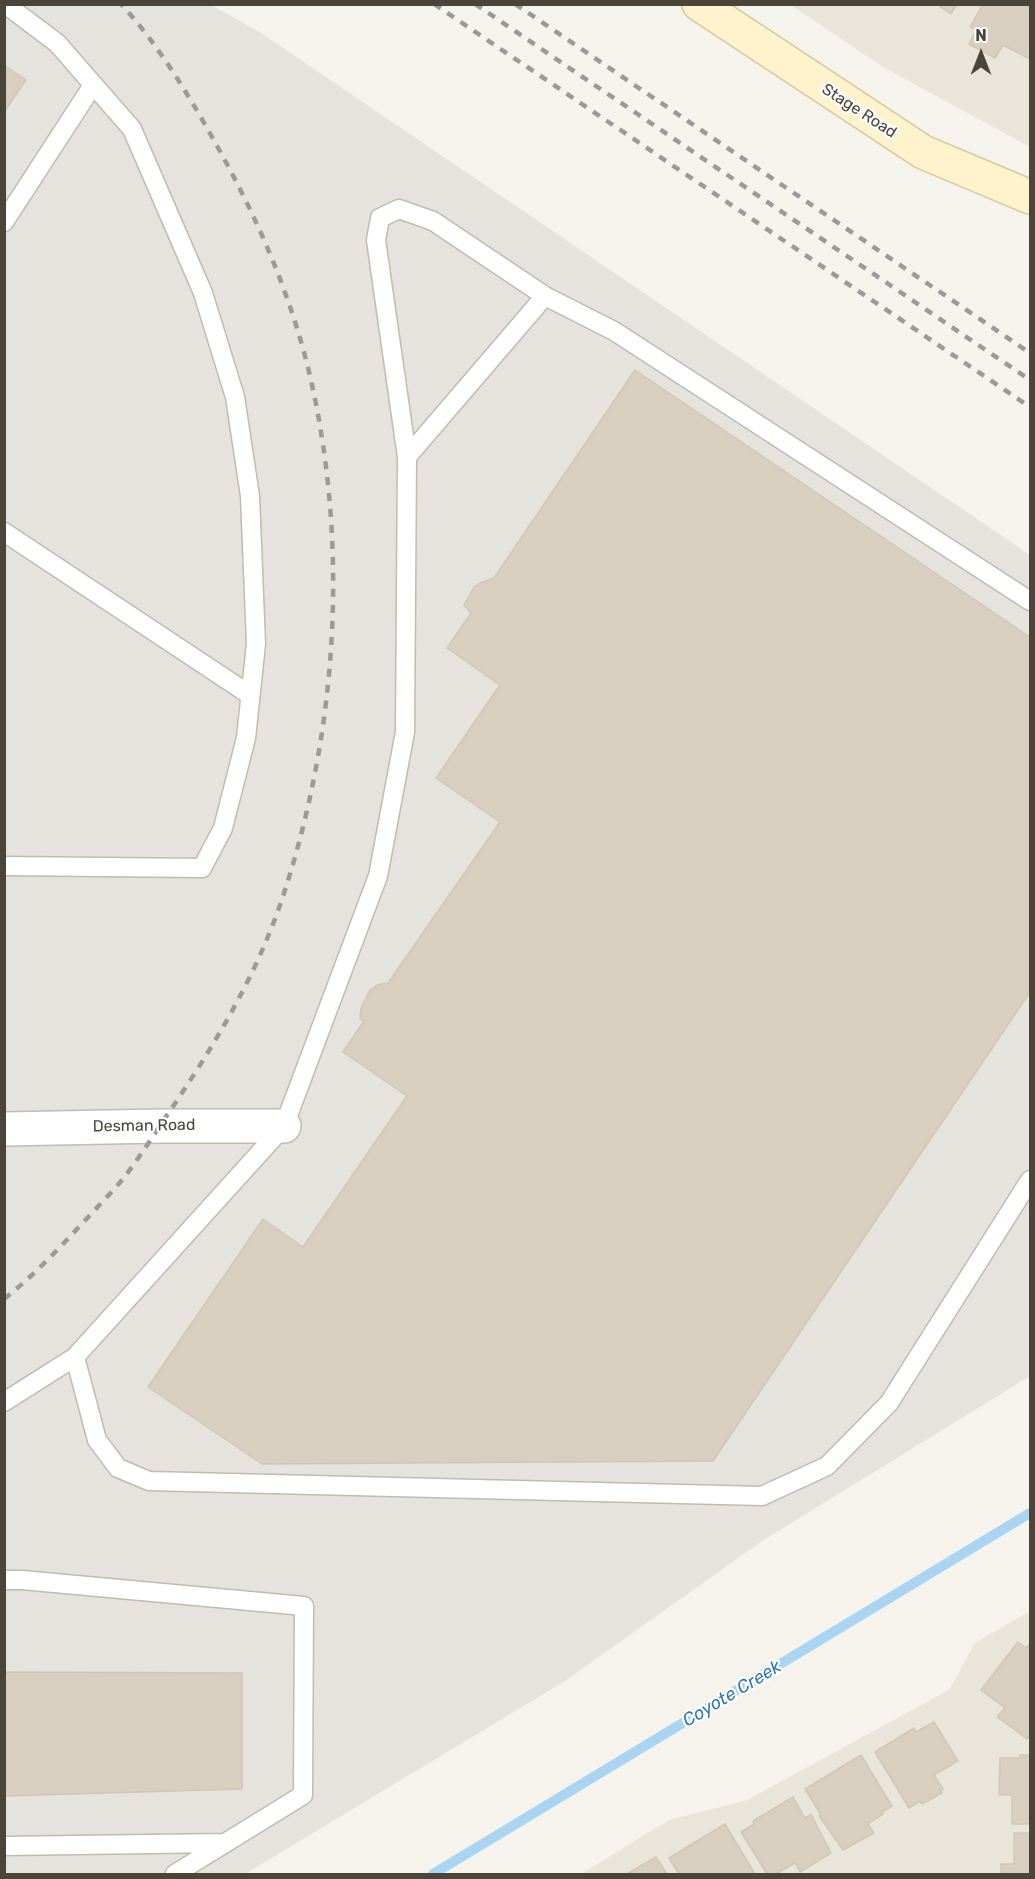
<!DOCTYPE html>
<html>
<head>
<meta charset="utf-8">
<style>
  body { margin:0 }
  #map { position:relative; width:1035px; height:1879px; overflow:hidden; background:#f6f3ec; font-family:Rubik,sans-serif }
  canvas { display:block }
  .frame { position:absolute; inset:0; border:6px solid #4b4439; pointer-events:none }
  .north { position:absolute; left:951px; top:24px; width:60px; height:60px; -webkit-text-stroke:4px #fff; paint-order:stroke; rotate:0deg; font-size:16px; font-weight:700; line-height:24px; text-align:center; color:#4b4439 }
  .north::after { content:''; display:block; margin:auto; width:21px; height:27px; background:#4b4439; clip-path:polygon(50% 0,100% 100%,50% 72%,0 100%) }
</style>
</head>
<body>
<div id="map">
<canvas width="1035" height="1879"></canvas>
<div class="frame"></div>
<div class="north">N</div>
</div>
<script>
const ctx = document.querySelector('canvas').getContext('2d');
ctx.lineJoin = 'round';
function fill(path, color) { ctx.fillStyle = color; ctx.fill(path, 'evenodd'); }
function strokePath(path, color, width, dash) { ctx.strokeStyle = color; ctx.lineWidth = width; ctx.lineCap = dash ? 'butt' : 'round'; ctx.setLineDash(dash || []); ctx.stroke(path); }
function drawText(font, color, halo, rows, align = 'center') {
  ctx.font = font + ' Rubik,sans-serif'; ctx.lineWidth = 4.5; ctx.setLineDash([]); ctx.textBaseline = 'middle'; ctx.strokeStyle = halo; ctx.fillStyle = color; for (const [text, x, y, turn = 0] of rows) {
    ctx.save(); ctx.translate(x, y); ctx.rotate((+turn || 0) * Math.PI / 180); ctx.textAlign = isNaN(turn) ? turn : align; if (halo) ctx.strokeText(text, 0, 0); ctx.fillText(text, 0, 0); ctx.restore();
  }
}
fill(new Path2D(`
  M791,5h239v142l-147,-80z
  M1030,1611v263h-449l88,-54 78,-20 202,-110 26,-47z`), '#eae5da');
fill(new Path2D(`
  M5,5h206l50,28 769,522v821l-268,165 -197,140 -320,193h-240z`), '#e6e2dd');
strokePath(new Path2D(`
  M433,1874l597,-361`), '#a9d4f2', 10);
const building = new Path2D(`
  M936,4h21l-6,10z
  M983,4l47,1v54l-27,-14 -8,13 -26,-14 7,-14 -6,-3z
  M4,65l22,15 -22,32z
  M635,370l395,267v355l-317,469 -451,3 -114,-77 115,-168 40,28 104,-151 -64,-44 21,-31 -4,-2 1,-11 9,-18 7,-5 11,-2 112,-161 -64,-44 64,-93 -53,-37 24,-35 -7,-8 10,-18 8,-5 12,-4z
  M1018,1642l8,6 4,-5v91l-3,5 -30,-22 8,-9 -24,-18z
  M4,1672l238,1v116l-238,7z
  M934,1722l24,39 -24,14 9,14 -3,1 2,3 -20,11 -2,-3 -11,7 -34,-56 39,-24 2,4z
  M861,1755l31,51 -10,6 1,2 -15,10 6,9 -31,17 -24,-34 2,-1 -16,-26z
  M1020,1755h10v69h-18v-29h-13l1,-37h20z
  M793,1797l12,21 6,-4 20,39 -31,19 -5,-9 -19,11h-9l-26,-42 13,-8 -1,-3z
  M725,1824l30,50h-76l-10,-16z
  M1014,1833h16v41h-29v-10h13z
  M656,1857l11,17h-40z`);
fill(building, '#d8cfc1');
strokePath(building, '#d3c7b4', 1.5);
const lane = new Path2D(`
  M4,222l89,-137
  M545,296l69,35 416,270
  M4,532l246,163
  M4,866l198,2 21,-40 23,-90 10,-94 -6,-148 -15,-99 -32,-104 -71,-164 -75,-86 -52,-39
  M75,1357l209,-231 94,-250 27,-144 2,-275 -31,-217 4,-22 19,-9 34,12 112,75 -138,161
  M4,1402l71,-45 22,83 21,28 31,13 613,15 65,-30 62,-63 141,-223
  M4,1580h18l282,26 -1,189 -128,79
  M4,1846l219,-3`);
const street = new Path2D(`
  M4,1129l156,-3h124`);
const secondary = new Path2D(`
  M699,4l224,148 107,45`);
strokePath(lane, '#c2bbae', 21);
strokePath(street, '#c2bbae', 36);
strokePath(secondary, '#d6c79b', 36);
strokePath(lane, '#fff', 18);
strokePath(street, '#fff', 33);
strokePath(secondary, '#fff3cd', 33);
strokePath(new Path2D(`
  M434,4l596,403
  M475,4l555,376
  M515,4l515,349
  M4,1299c33,-26 60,-56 88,-86 12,-13 24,-25 34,-38 13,-17 25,-36 37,-54 46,-67 90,-138 117,-216 57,-167 70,-356 30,-529 -18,-77 -50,-152 -88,-221 -29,-53 -60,-106 -101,-151`), '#9a9a9a', 4.5, [8, 8]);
drawText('16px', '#4b4439', '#fff', [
  ["Stage Road",859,111,33],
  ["Desman Road",144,1126,-1]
]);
drawText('italic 18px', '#2e7ab2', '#fff', [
  ["Coyote Creek",732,1694,-31]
]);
</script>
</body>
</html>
